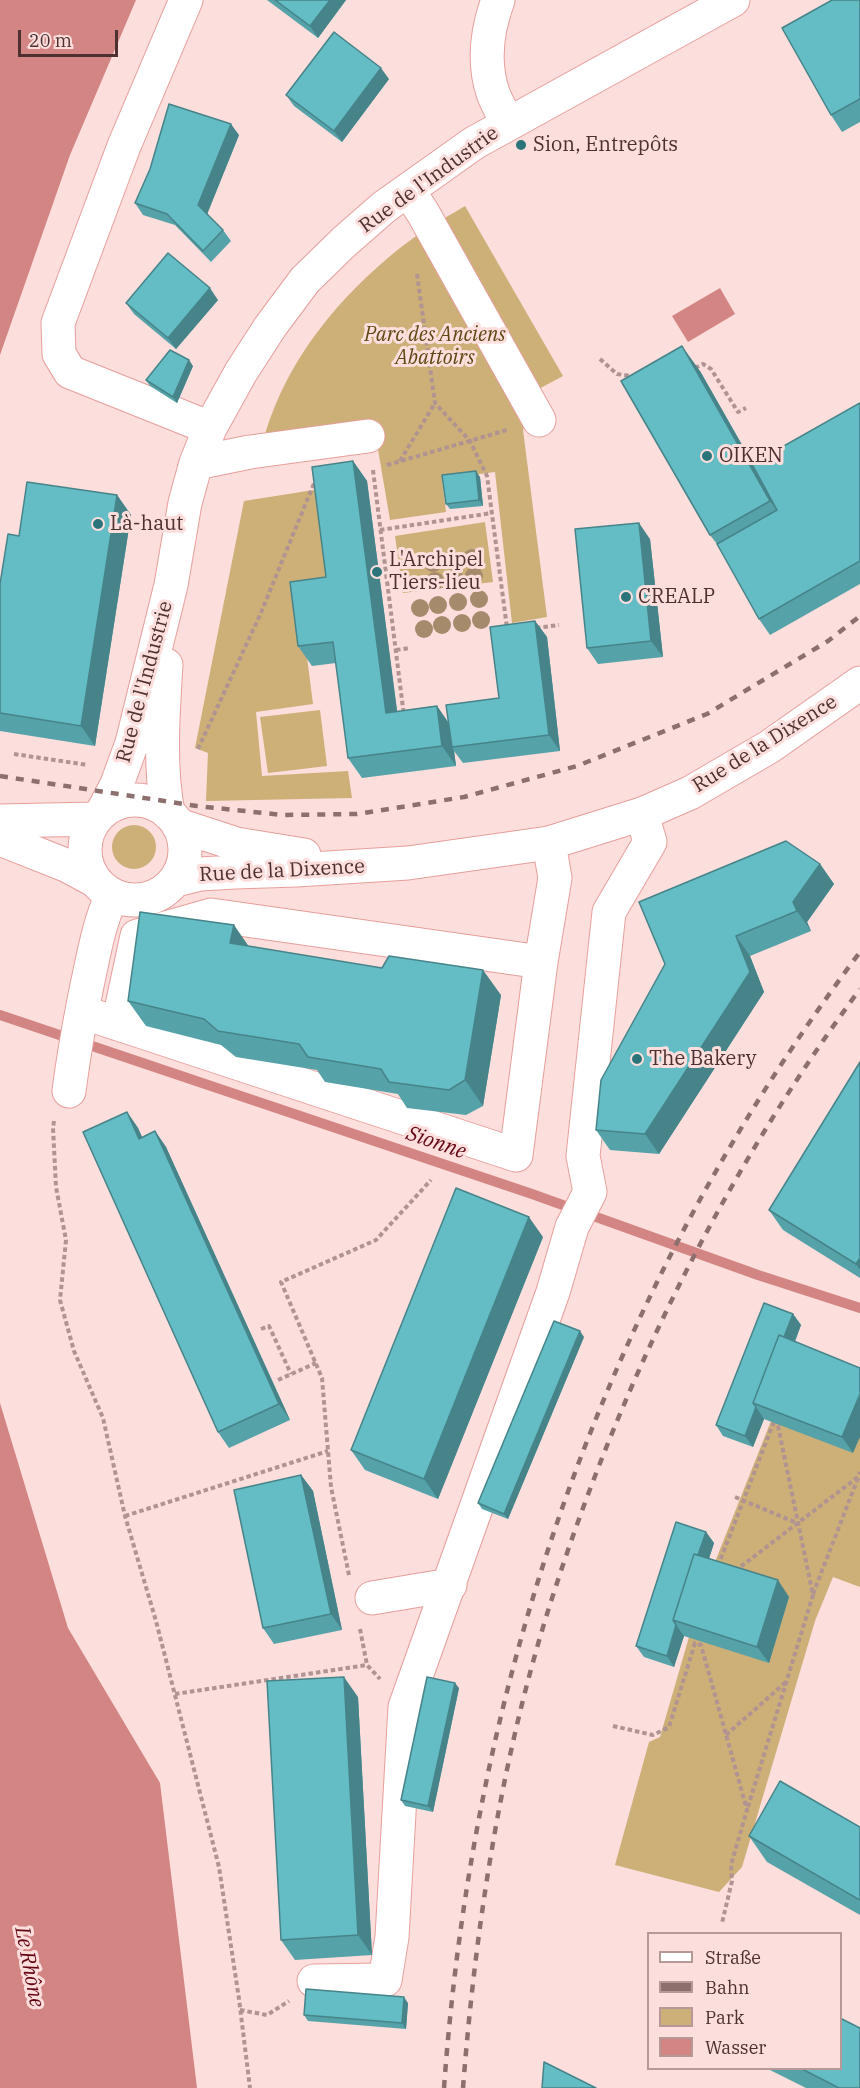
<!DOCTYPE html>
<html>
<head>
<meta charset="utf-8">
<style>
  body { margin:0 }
  #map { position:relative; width:860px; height:2088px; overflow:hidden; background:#fcdedc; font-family:"IBM Plex Serif",serif }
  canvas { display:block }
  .legend { position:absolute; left:647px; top:1932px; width:195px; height:138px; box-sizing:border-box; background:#fcdedc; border:2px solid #b69897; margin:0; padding:8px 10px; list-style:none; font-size:18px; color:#4d302f }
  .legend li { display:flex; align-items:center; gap:12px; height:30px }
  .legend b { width:30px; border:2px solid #b69897 }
  .scale { position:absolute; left:18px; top:30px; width:100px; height:27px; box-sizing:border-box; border:3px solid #4d302f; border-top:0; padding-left:8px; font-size:18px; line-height:21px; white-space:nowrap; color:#4d302f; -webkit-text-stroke:4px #fcdedc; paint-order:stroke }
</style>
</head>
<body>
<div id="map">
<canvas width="860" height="2088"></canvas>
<ul class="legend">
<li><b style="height:8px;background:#fff"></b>Straße</li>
<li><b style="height:8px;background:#8d706e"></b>Bahn</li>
<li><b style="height:16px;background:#cdaf78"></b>Park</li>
<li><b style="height:16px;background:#d28582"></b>Wasser</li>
</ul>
<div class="scale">20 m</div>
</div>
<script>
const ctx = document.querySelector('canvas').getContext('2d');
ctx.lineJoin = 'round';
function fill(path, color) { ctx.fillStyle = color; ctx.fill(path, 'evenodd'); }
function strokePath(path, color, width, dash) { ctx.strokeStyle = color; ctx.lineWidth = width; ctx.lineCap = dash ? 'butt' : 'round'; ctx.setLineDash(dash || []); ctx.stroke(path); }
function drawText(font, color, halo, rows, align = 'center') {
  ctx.font = font + ' "IBM Plex Serif",serif'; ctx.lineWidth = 6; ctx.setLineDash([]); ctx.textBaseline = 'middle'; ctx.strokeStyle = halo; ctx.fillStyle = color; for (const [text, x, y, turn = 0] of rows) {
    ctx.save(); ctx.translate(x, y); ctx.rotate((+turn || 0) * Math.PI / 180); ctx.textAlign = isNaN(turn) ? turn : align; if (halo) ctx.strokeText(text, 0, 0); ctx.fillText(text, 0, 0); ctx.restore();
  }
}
fill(new Path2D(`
  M465,206l98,170 -30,16 -10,38 24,187 -35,6 -17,-151 -53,7 4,33 -56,8 -17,-100 -108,14c23,-76 74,-137 135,-186 20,-16 43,-29 65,-42z
  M320,489l13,101 -34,5 14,109 -57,8 6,64 86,-5 4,27 -146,3 2,-48 -13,-5 49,-247z
  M485,522l8,60 -90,11 -8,-57z
  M320,710l7,56 -59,7 -8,-56z
  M112 847a22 22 0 1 1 44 0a22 22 0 1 1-44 0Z
  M771,1421l89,16v150l-27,-10 -18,44 -73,246 -23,25 -104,-27 34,-123 11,-5 29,-100 80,25 20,-65 -78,-25z`), '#cdaf78');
fill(new Path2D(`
  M0,0h136l-66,155 -70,200z
  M720,288l15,26 -47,28 -16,-26z
  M0,1403l68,225 92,155 37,305h-197z`), '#d28582');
strokePath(new Path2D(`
  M0,1015l532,179 226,81 102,33`), '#d28582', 10);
const minor = new Path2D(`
  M186,0l-62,146 -66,177 1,31 11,18 140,56
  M498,0c-11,30 -15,63 -5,93 4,11 10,21 15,30
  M408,190l15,23 116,207
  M196,463l54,-11 118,-16
  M166,665c-3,50 -7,99 2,148
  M103,811l14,-27 15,-41 39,-158 14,-82 11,-40 14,-35 31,-56 29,-45 35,-47 39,-38 40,-35 90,-64 259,-143
  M541,962l14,-84 -6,-35
  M82,1012l434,143 25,-193 -330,-47 -74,21 -19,88
  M69,1091c5,-39 12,-77 20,-115 6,-28 11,-55 23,-81
  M372,1598l78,-13
  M314,1981l71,-1 7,-43 13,-230 148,-415 19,-65 18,-35 -7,-36 26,-244 41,-70 -8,-28`);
const major = new Path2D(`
  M85 850a50 50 0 1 1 100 0a50 50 0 1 1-100 0Z
  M0,821l95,-2
  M178,825l58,19 68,11
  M0,839l68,27 26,14
  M176,880l24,-6 35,-2 61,-2 112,-7 141,-20 93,-29 48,-21 79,-46 91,-64`);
strokePath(minor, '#e69f9c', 35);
strokePath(major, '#e69f9c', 35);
strokePath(new Path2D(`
  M417,274l18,129 35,38 17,35 20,152
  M600,359l17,15 14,2
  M695,368l8,-4 8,5 27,43 8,-4
  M400,461l35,-58
  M387,465l120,-35
  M373,470l31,246
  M380,530l112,-17
  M536,628l23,-3
  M396,650l14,-2
  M198,749l62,-134 55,-134
  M14,754l74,11
  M54,1121l-1,7 3,59 10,53 -6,60 14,51 29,67 22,98 31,105 63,246 20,132 11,89
  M261,1329l8,-3 22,48
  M278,1380l38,-17
  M735,1497l62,26
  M125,1516l203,-65
  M718,1566l55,-142 5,2 35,169 -66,215
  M735,1571l123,-94 2,-5
  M349,1575l-18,-88 -9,-109 -41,-96 95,-42 55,-60
  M813,1594l45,-116
  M360,1629l7,36 13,14
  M175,1694l192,-29
  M613,1726l40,9 16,-8 26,-84 6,2 46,165 -16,55 1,16 -10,42
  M726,1735l60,-53
  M240,2010l27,5 22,-14`), '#b19391', 4, [4.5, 3]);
strokePath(minor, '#fff', 33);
strokePath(major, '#fff', 33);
strokePath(new Path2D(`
  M0,776l197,30 86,9 74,-1 107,-17 113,-31 130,-52 121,-73 32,-25
  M444,2088c30,-417 164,-800 416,-1136
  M463,2088c13,-168 40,-342 93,-502 69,-212 171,-417 304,-597`), '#8d706e', 4.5, [8, 8]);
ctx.fillStyle = '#a58a6c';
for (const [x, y] of [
  [472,558],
  [453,561],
  [433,563],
  [474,576],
  [455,579],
  [435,581],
  [479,599],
  [458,602],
  [438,605],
  [420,608],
  [481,620],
  [462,623],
  [442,625],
  [424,629]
]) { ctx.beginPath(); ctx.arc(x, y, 9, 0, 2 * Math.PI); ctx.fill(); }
fill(new Path2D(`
  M267,0h79l-28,38z
  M860,0v122l-18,10 -11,-17z
  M389,79l-47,63 -48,-36 -8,-11z
  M239,135l-32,79 16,16 8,11 -20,21 -36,-37 -32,-10 -8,-12z
  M218,300l-42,49 -42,-35 -8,-11z
  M193,366l-16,37 -27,-17 -4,-6z
  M700,371l53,93 107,-61v181l-90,51 -11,-16 -42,-75 -7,-9z
  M353,461l14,20 30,231 40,-6 12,17 50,-25 36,-77 12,16 13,114 -97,12 -9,-12 2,15 -94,12 -14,-20 -12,-95 -24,3 -14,-20 28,-69z
  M480,477l3,29 -33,3 -4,-5z
  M117,495l14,20 -36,231 -95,-15v-147l19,-48z
  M650,539l13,118 -65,7 -11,-16z
  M820,864l14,20 -27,38 4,9 -61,25 14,36 -105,162 -49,-4 -14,-20 69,-166z
  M248,946l253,49 -18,111 -17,9 -59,-7 -9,-14 -73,-12 -8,-12 -81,-13 -15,-12 -75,-19 -18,-25z
  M860,1062v216l-77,-48 -14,-20z
  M127,1112l11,16 4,9 13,-6 11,16 124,273 -61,28 -11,-16z
  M543,1237l-105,262 -73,-29 -14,-20z
  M793,1314l8,11 -6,17 58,111 -89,-34 -11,28 -30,-11 -7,-11z
  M584,1337l-76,182 -26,-10 -4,-6z
  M301,1475l12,16 29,139 -68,14 -11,-16z
  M706,1532l8,11 -5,15 80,39 -20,66 -85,-27 -10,31 -30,-10 -8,-11z
  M459,1688l-26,124 -28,-6 -4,-6z
  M358,1697l14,258 -77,5 -14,-20z
  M860,1827v88l-93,-53 -18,-26z
  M408,2003l-2,26 -98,-8 -4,-6z
  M766,2068h74l20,20h-54z`), '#56a2a9');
fill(new Path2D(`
  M330,0h16l-28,38 -8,-12z
  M381,68l8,11 -47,63 -8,-11z
  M231,124l8,11 -33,82 -8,-12z
  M210,288l8,12 -42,49 -8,-11z
  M682,346l18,25 88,155 -18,-25z
  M189,360l4,6 -16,37 -4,-6z
  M353,461l14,20 33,252 -14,-20z
  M476,471l4,6 3,29 -4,-6z
  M117,495l14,20 -36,231 -14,-20z
  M639,523l11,16 13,118 -12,-16z
  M535,621l12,16 13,114 -11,-16z
  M437,706l14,21 1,20 2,4 2,15 -14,-20z
  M820,864l14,20 -27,38 4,9 -14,-20 -4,-9z
  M234,925l18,26 -22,-8z
  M736,936l14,20 14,36 -105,162 -14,-20z
  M483,970l18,25 -18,111 -18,-26z
  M127,1112l11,16 12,27 -11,-16z
  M155,1131l11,16 124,273 -11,-16z
  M529,1217l14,20 -105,262 -14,-20z
  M860,1258v12l-4,-6z
  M793,1314l8,11 -33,84 -11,-5z
  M580,1331l4,6 -76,182 -4,-5z
  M860,1394v43l-7,16 -11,-16z
  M756,1407l8,12 -11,28 -8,-11z
  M301,1475l12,16 29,139 -11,-16z
  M706,1532l8,11 -26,82 -11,-4z
  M778,1580l11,17 -20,66 -12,-16z
  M676,1625l8,11 -10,31 -7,-11z
  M344,1677l14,20 14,258 -14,-20z
  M455,1683l4,5 -26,124 -5,-6z
  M404,1997l4,6 -2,26 -4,-6z`), '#468489');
const building = new Path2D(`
  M275,0h55l-20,26z
  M832,0h28v99l-29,16 -49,-87z
  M334,32l47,36 -47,63 -48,-36z
  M169,104l62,20 -33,81 25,25 -20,21 -36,-37 -32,-11 15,-34z
  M168,253l42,35 -42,50 -42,-35z
  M682,346l88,155 -60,34 -89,-154z
  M170,350l19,10 -16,37 -27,-17z
  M860,403v158l-101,58 -42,-75 60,-34 -25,-46z
  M353,461l33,252 51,-7 5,40 -94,12 -15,-116 -35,4 -8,-64 36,-5 -14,-110z
  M476,471l3,29 -33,4 -4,-29z
  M27,482l90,13 -36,231 -81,-13v-129l8,-50 11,2z
  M639,523l12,118 -64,7 -12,-119z
  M535,621l14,114 -97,12 -6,-42 53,-7 -9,-71z
  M786,841l34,23 -27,38 4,9 -61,25 14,36 -105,162 -49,-4 5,-50 64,-116 -26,-62z
  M140,912l94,13 -4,18 152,25 7,-12 94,14 -18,110 -16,10 -60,-8 -8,-13 -73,-12 -9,-13 -81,-13 -14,-12 -76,-18z
  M860,1062v196l-4,6 -87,-54z
  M127,1112l12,27 16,-8 124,273 -61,28 -135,-300z
  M456,1188l73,29 -105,262 -73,-29z
  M764,1303l29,11 -9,23 -5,-2 -26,68 3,4 -11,29 -29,-11z
  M554,1321l26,10 -76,183 -26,-11z
  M779,1335l81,33v26l-18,43 -89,-34z
  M301,1475l30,139 -68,14 -29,-138z
  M676,1522l30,10 -8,23 -4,-1 -21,66 3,5 -9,31 -31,-10z
  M694,1554l84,26 -21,67 -84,-27z
  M344,1677l14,258 -77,5 -14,-259z
  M427,1677l28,6 -27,123 -27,-6z
  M780,1781l80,46v73l-111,-64z
  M306,1989l98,8 -2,26 -98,-8z
  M840,2018l20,10v60h-21l-39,-20h40z
  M544,2062l52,26h-54z`);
fill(building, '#64bcc4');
strokePath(building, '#468489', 1.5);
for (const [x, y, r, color] of [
  [521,145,6,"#2a747a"],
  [707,456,6,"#2a747a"],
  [98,524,6,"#2a747a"],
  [377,572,6,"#2a747a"],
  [626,597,6,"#2a747a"],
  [637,1059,6,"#2a747a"]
]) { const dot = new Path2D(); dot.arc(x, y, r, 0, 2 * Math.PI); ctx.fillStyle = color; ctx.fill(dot); strokePath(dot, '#fcdedc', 2); }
drawText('20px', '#4d302f', '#fcdedc', [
  ["Sion, Entrepôts",533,145],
  ["OIKEN",719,456],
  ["Là-haut",110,524],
  ["L'Archipel",389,560],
  ["Tiers-lieu",389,583],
  ["CREALP",638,597],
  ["The Bakery",649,1059]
], 'left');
drawText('20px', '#4d302f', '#fcdedc', [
  ["Rue de l'Industrie",429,180,-36],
  ["Rue de l'Industrie",145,682,-75],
  ["Rue de la Dixence",765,744,-32],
  ["Rue de la Dixence",282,871,-3]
]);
drawText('italic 20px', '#5e4611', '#fcdedc', [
  ["Parc des Anciens",435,335],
  ["Abattoirs",435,358]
]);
drawText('italic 21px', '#650512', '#fcdedc', [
  ["Sionne",436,1143,19],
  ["Le Rhône",29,1967,79]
]);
</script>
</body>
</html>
